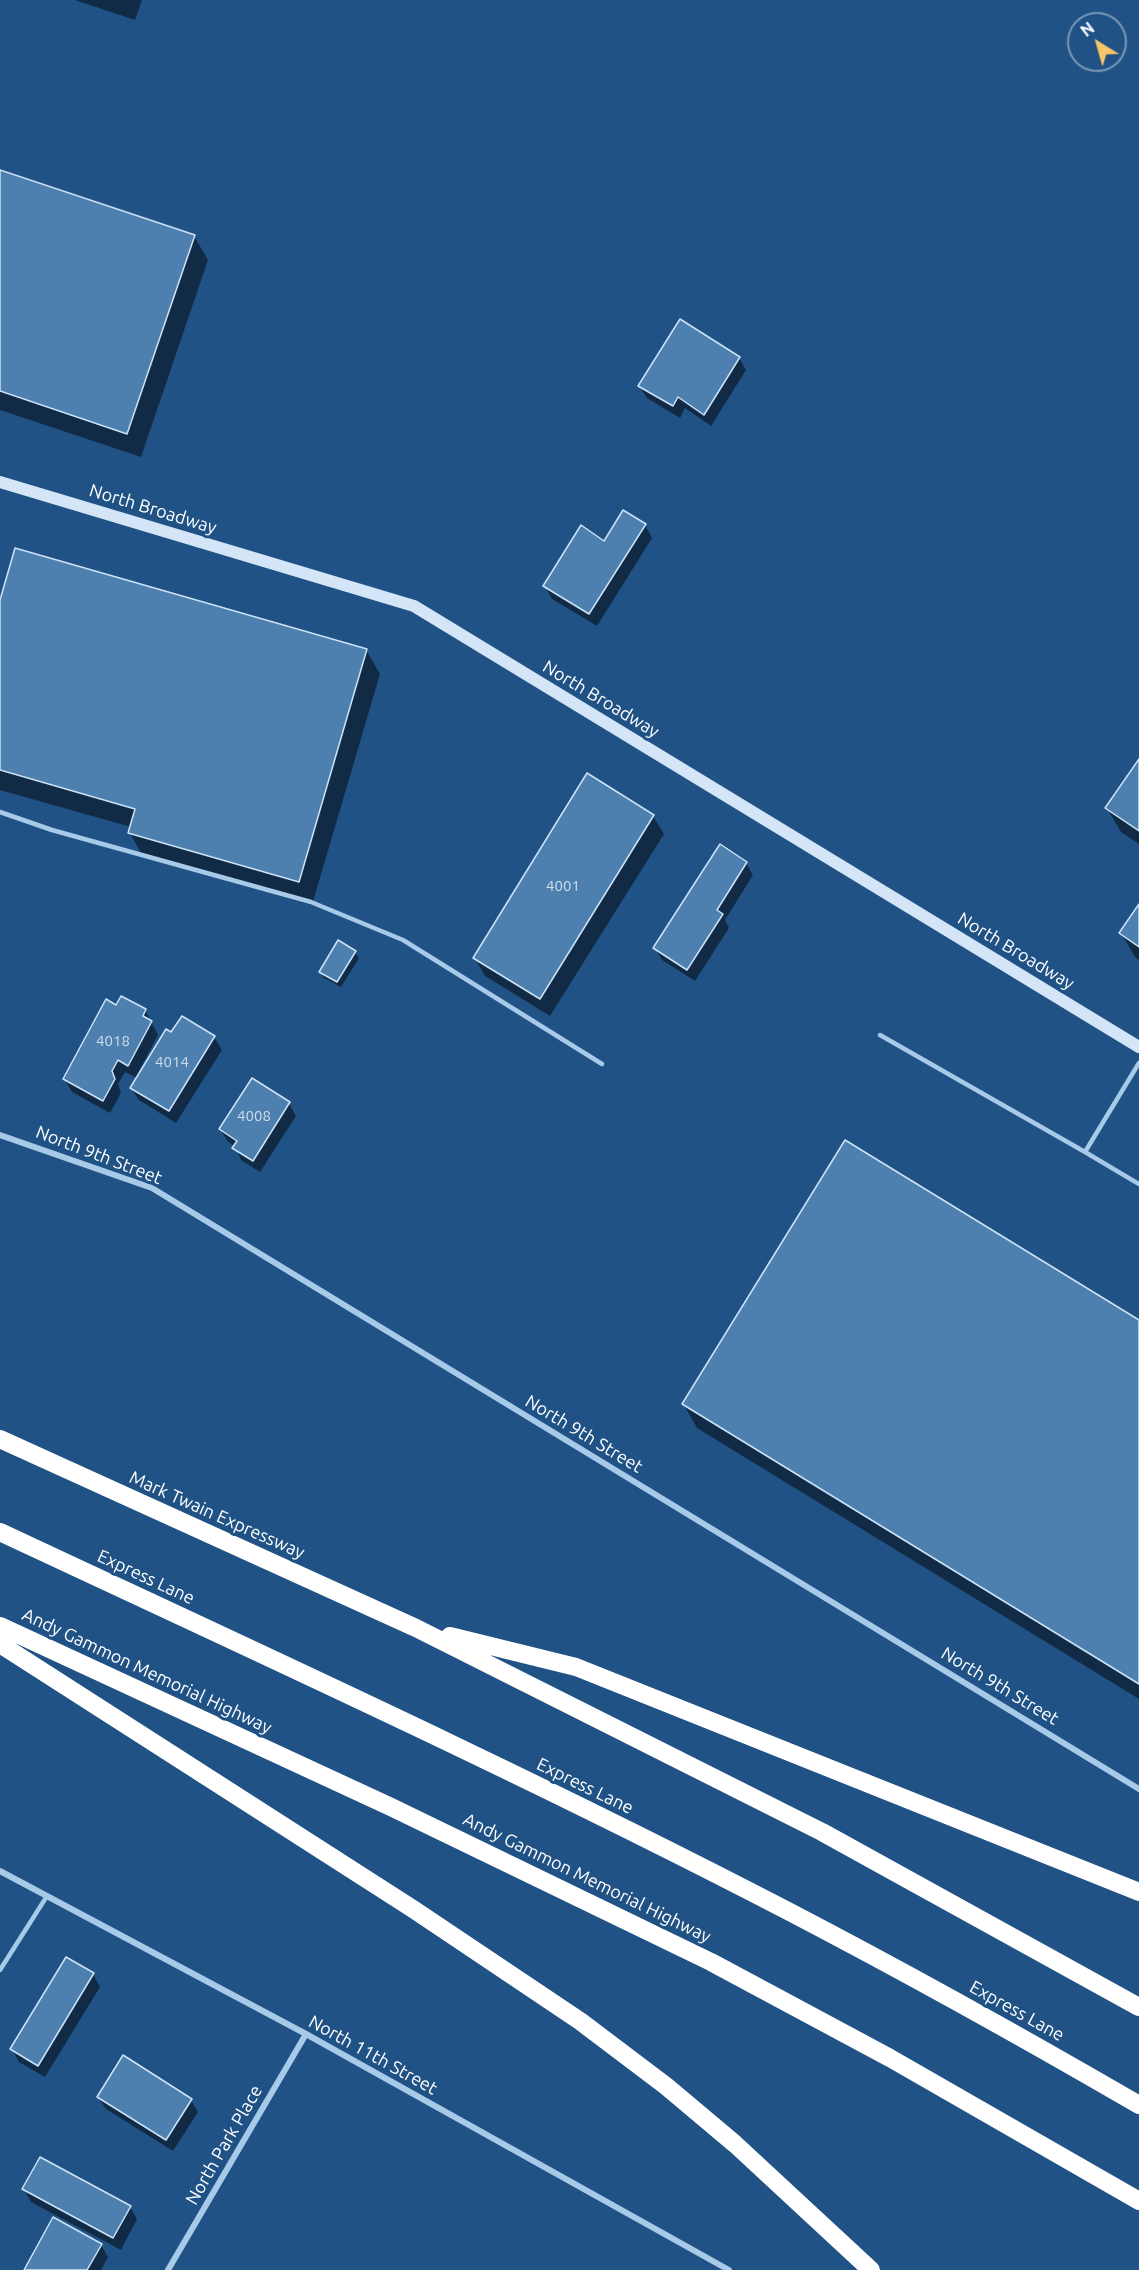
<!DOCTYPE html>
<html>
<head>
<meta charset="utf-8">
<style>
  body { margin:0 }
  #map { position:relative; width:1139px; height:2270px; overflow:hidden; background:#205285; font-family:Ubuntu,sans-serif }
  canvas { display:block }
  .north { position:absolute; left:1067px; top:12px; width:60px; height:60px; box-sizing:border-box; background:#205285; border:2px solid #7997b6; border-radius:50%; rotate:323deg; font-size:16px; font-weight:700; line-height:24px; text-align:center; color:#fff }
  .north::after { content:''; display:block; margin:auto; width:21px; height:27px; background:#f7c569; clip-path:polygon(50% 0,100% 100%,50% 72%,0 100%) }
</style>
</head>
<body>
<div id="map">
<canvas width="1139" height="2270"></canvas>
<div class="north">N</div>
</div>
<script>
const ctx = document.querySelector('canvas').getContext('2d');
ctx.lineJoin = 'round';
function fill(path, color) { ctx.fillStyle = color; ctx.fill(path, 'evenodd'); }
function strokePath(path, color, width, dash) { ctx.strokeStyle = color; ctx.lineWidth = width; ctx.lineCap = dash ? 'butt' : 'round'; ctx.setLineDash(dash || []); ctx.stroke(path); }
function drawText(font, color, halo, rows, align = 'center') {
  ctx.font = font + ' Ubuntu,sans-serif'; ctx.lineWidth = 6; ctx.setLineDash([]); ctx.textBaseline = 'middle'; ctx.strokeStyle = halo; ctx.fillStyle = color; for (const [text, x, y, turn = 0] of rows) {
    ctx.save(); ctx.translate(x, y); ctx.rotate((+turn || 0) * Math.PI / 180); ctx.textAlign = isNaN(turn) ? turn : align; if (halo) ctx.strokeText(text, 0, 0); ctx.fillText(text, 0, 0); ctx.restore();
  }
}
fill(new Path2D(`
  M75,0h67l-7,20z
  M0,171l194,65 14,24 -67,197 -141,-47z
  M739,358l7,12 -35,56 -26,-18 -5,10 -33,-20 -8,-12z
  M645,525l7,13 -55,88 -45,-27 -7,-13 60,-43z
  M0,605l366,45 14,24 -68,231 -169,-48 -13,-24 1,-6 -131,-37z
  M1139,762v82l-18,-12 -14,-24z
  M653,816l11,18 -114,182 -65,-40 -10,-18z
  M746,863l7,12 -28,45 4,8 -34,53 -33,-21 -7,-12z
  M1139,907v53l-4,-3 -14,-24z
  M355,952l4,6 -18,29 -17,-9 -3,-6z
  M117,1008l28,2 13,25 -19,36 2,1 41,-54 32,19 8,13 -46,73 -37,-23 -8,-12 6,-10 -12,-6 -7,12 3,9 -11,20 -38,-21 -8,-13z
  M289,1103l7,13 -36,56 -19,-12 -6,-14 -7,-4 -8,-13z
  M1139,1322v377l-442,-271 -13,-23z
  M93,1974l7,13 -55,90 -26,-15 -7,-13z
  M98,2097l93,3 7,12 -25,39 -67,-42z
  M24,2189l106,18 7,12 -16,31 -90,-48z
  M101,2245l7,12 -7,13h-75z`), '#0007');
const building = new Path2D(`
  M0,170l195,65 -68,199 -127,-43z
  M680,319l60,38 -36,58 -26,-18 -5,9 -35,-20z
  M623,510l23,14 -57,90 -46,-28 38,-61 23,16z
  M15,548l352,101 -68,233 -171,-49 7,-24 -135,-39v-170z
  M1139,759v72l-34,-23z
  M587,773l67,42 -114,184 -67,-41z
  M720,844l27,18 -30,48 6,4 -36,56 -34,-22z
  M1139,904v43l-20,-14z
  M338,940l18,11 -19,31 -18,-10z
  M121,996l25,13 -3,7 9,5 -24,45 -10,-6 -6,11 3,8 -12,22 -40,-22 43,-80 10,6z
  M182,1016l33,20 -46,75 -39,-23 36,-59 5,3z
  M252,1078l38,24 -37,59 -21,-13 5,-7 -18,-12z
  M845,1140l294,180v364l-457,-280z
  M66,1957l28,16 -56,93 -28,-17z
  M123,2055l69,44 -26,41 -69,-43z
  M40,2157l91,49 -18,32 -91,-49z
  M53,2217l49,27 -15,26h-63z`);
fill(building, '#4d7faf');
strokePath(building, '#cde3f7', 1.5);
strokePath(new Path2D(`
  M0,812l52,18 259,72 92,38 199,124
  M880,1035l205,117
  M1139,1063l-54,89 54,32
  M0,1970l47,-74`), '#a8cae9', 4.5);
strokePath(new Path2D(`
  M0,1135l152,53 987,601
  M0,1871l306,163 423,236
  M168,2270l138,-236`), '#a8cae9', 6);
strokePath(new Path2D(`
  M0,482l414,124 725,441`), '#d3e5f7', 12);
strokePath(new Path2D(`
  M0,1439l416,189 406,204 317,175
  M0,1532c263,123 528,244 786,378 119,62 236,127 353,195
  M0,1626l391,181 320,155 179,96 249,143
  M450,1636l126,31 563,225
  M0,1644l413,265 167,112 86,65 69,58 136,126`), '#fff', 18);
drawText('15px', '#d2dfeb', null, [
  ["4001",563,886],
  ["4018",113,1041],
  ["4014",172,1062],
  ["4008",254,1116]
]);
drawText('18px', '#fff', '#205285', [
  ["North Broadway",153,509,17],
  ["North Broadway",601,699,31],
  ["North Broadway",1016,951,31],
  ["North 9th Street",99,1155,21],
  ["North 9th Street",584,1434,31],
  ["Mark Twain Expressway",217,1515,24],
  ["Express Lane",146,1577,25],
  ["Andy Gammon Memorial Highway",147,1671,25],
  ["North 9th Street",1000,1686,31],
  ["Express Lane",585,1786,26],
  ["Andy Gammon Memorial Highway",587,1878,26],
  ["Express Lane",1017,2011,29],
  ["North 11th Street",373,2055,29],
  ["North Park Place",224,2145,-60]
]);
</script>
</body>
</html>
